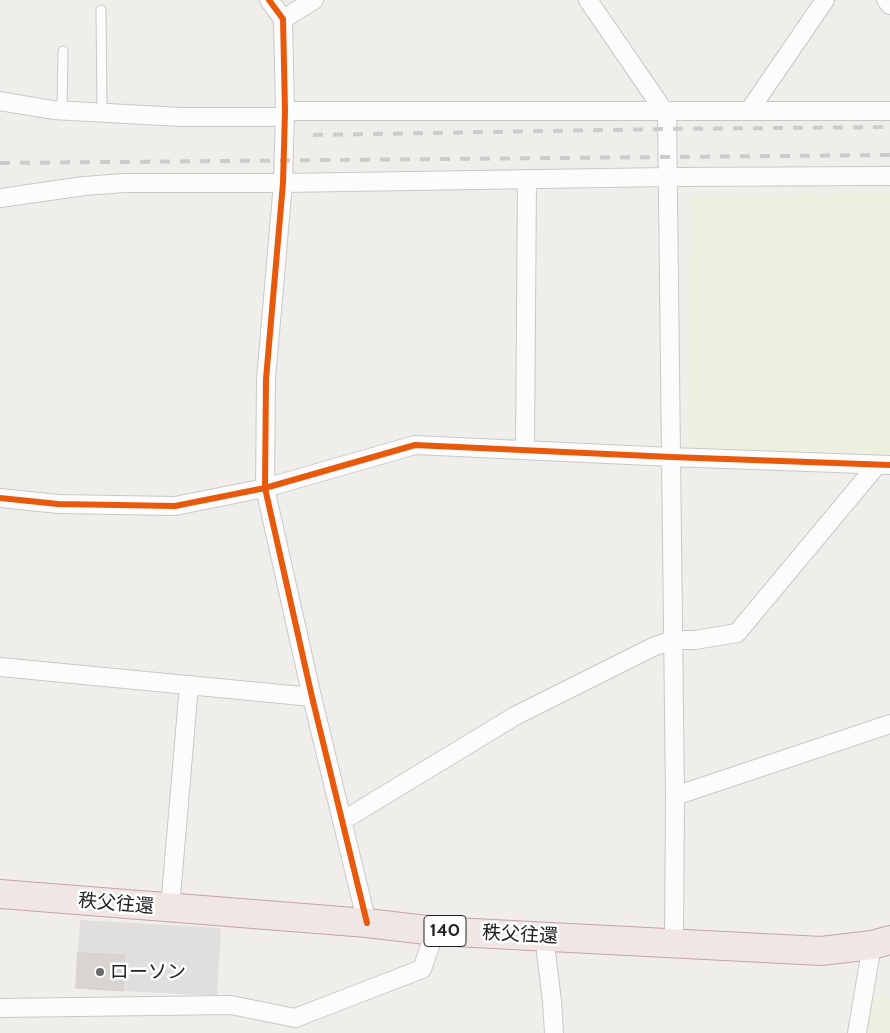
<!DOCTYPE html>
<html>
<head>
<meta charset="utf-8">
<style>
  body { margin:0 }
  canvas { display:block; background:#f0eeeb }
</style>
</head>
<body>
<canvas width="890" height="1033"></canvas>
<script>
const ctx = document.querySelector('canvas').getContext('2d');
ctx.lineJoin = 'round';
function fill(path, color) { ctx.fillStyle = color; ctx.fill(path, 'evenodd'); }
function strokePath(path, color, width, dash) { ctx.strokeStyle = color; ctx.lineWidth = width; ctx.lineCap = dash ? 'butt' : 'round'; ctx.setLineDash(dash || []); ctx.stroke(path); }
function drawText(font, color, halo, rows, align = 'center') {
  ctx.font = font + ' Cabin,"Noto Sans JP",sans-serif'; ctx.lineWidth = 5; ctx.setLineDash([]); ctx.textBaseline = 'middle'; ctx.strokeStyle = halo; ctx.fillStyle = color; for (const [text, x, y, turn = 0] of rows) {
    ctx.save(); ctx.translate(x, y); ctx.rotate((+turn || 0) * Math.PI / 180); ctx.textAlign = isNaN(turn) ? turn : align; if (halo) ctx.strokeText(text, 0, 0); ctx.fillText(text, 0, 0); ctx.restore();
  }
}
fill(new Path2D(`
  M890,193v261l-202,1 3,-259z
  M873,996l17,1v36h-24z`), '#efefdf');
fill(new Path2D(`
  M80,920l141,8 -4,68 -94,-5 2,-35 -47,-3z`), '#e0dfde');
const building = new Path2D(`
  M78,953l47,2 -2,36 -47,-3z`);
fill(building, '#d7d4d2');
strokePath(building, '#d3d0cc', 1);
const service = new Path2D(`
  M101,10l1,102
  M62,110l1,-59`);
const minor = new Path2D(`
  M269,0l14,19 2,92 -2,72 -17,196 -1,109 47,209 55,226
  M588,0l76,111
  M886,0l4,5
  M283,19l31,-19
  M0,101l53,9 128,7h104
  M285,111h605
  M749,111l76,-111
  M667,112l8,684 -1,147
  M0,198l84,-12 41,-3h158l385,-6 222,-1
  M525,450l2,-271
  M0,498l58,6 117,2 90,-18 150,-43 256,12 219,8
  M0,667l312,30
  M675,796l215,-72
  M342,821l173,-105 138,-69 20,-7h22l42,-7 140,-168
  M170,908l19,-223
  M544,936l8,65 2,32
  M0,1008l231,-3 64,13 127,-49 13,-38
  M857,1033l15,-88`);
const trunk = new Path2D(`
  M0,894l367,29 68,8 386,20 51,-6 18,-5`);
strokePath(service, '#c9c8c7', 11);
strokePath(minor, '#c9c8c7', 20);
strokePath(trunk, '#c5a2ac', 30);
strokePath(service, '#fdfcfc', 9);
strokePath(minor, '#fdfcfc', 18);
strokePath(trunk, '#f0e6e4', 28);
strokePath(new Path2D(`
  M313,135l354,-6 223,-2
  M0,163l890,-8`), '#ccc', 4, [10, 10]);
strokePath(new Path2D(`
  M269,0l14,19 2,92 -2,72 -17,196 -1,109 47,209 55,226
  M0,498l58,6 117,2 90,-18 150,-43 256,12 219,8`), '#e8590c', 6);
for (const [x, y, r, color] of [
  [100,972,5,"#6a6968"]
]) { const dot = new Path2D(); dot.arc(x, y, r, 0, 2 * Math.PI); ctx.fillStyle = color; ctx.fill(dot); strokePath(dot, '#fff', 2); }
for (const [x, y, w] of [
  [445,931,42]
]) { const box = new Path2D(); box.roundRect(x - w / 2, y - 15.5, w, 31, 4); ctx.fillStyle = '#fff'; ctx.fill(box); strokePath(box, '#222', 1); }
drawText('bold 18px', '#222', null, [
  ["140",445,931]
]);
drawText('19px', '#222', '#fff', [
  ["秩父往還",116,904,5],
  ["秩父往還",520,935,3]
]);
drawText('19px', '#222', '#fff', [
  ["ローソン",110,972]
], 'left');
</script>
</body>
</html>
